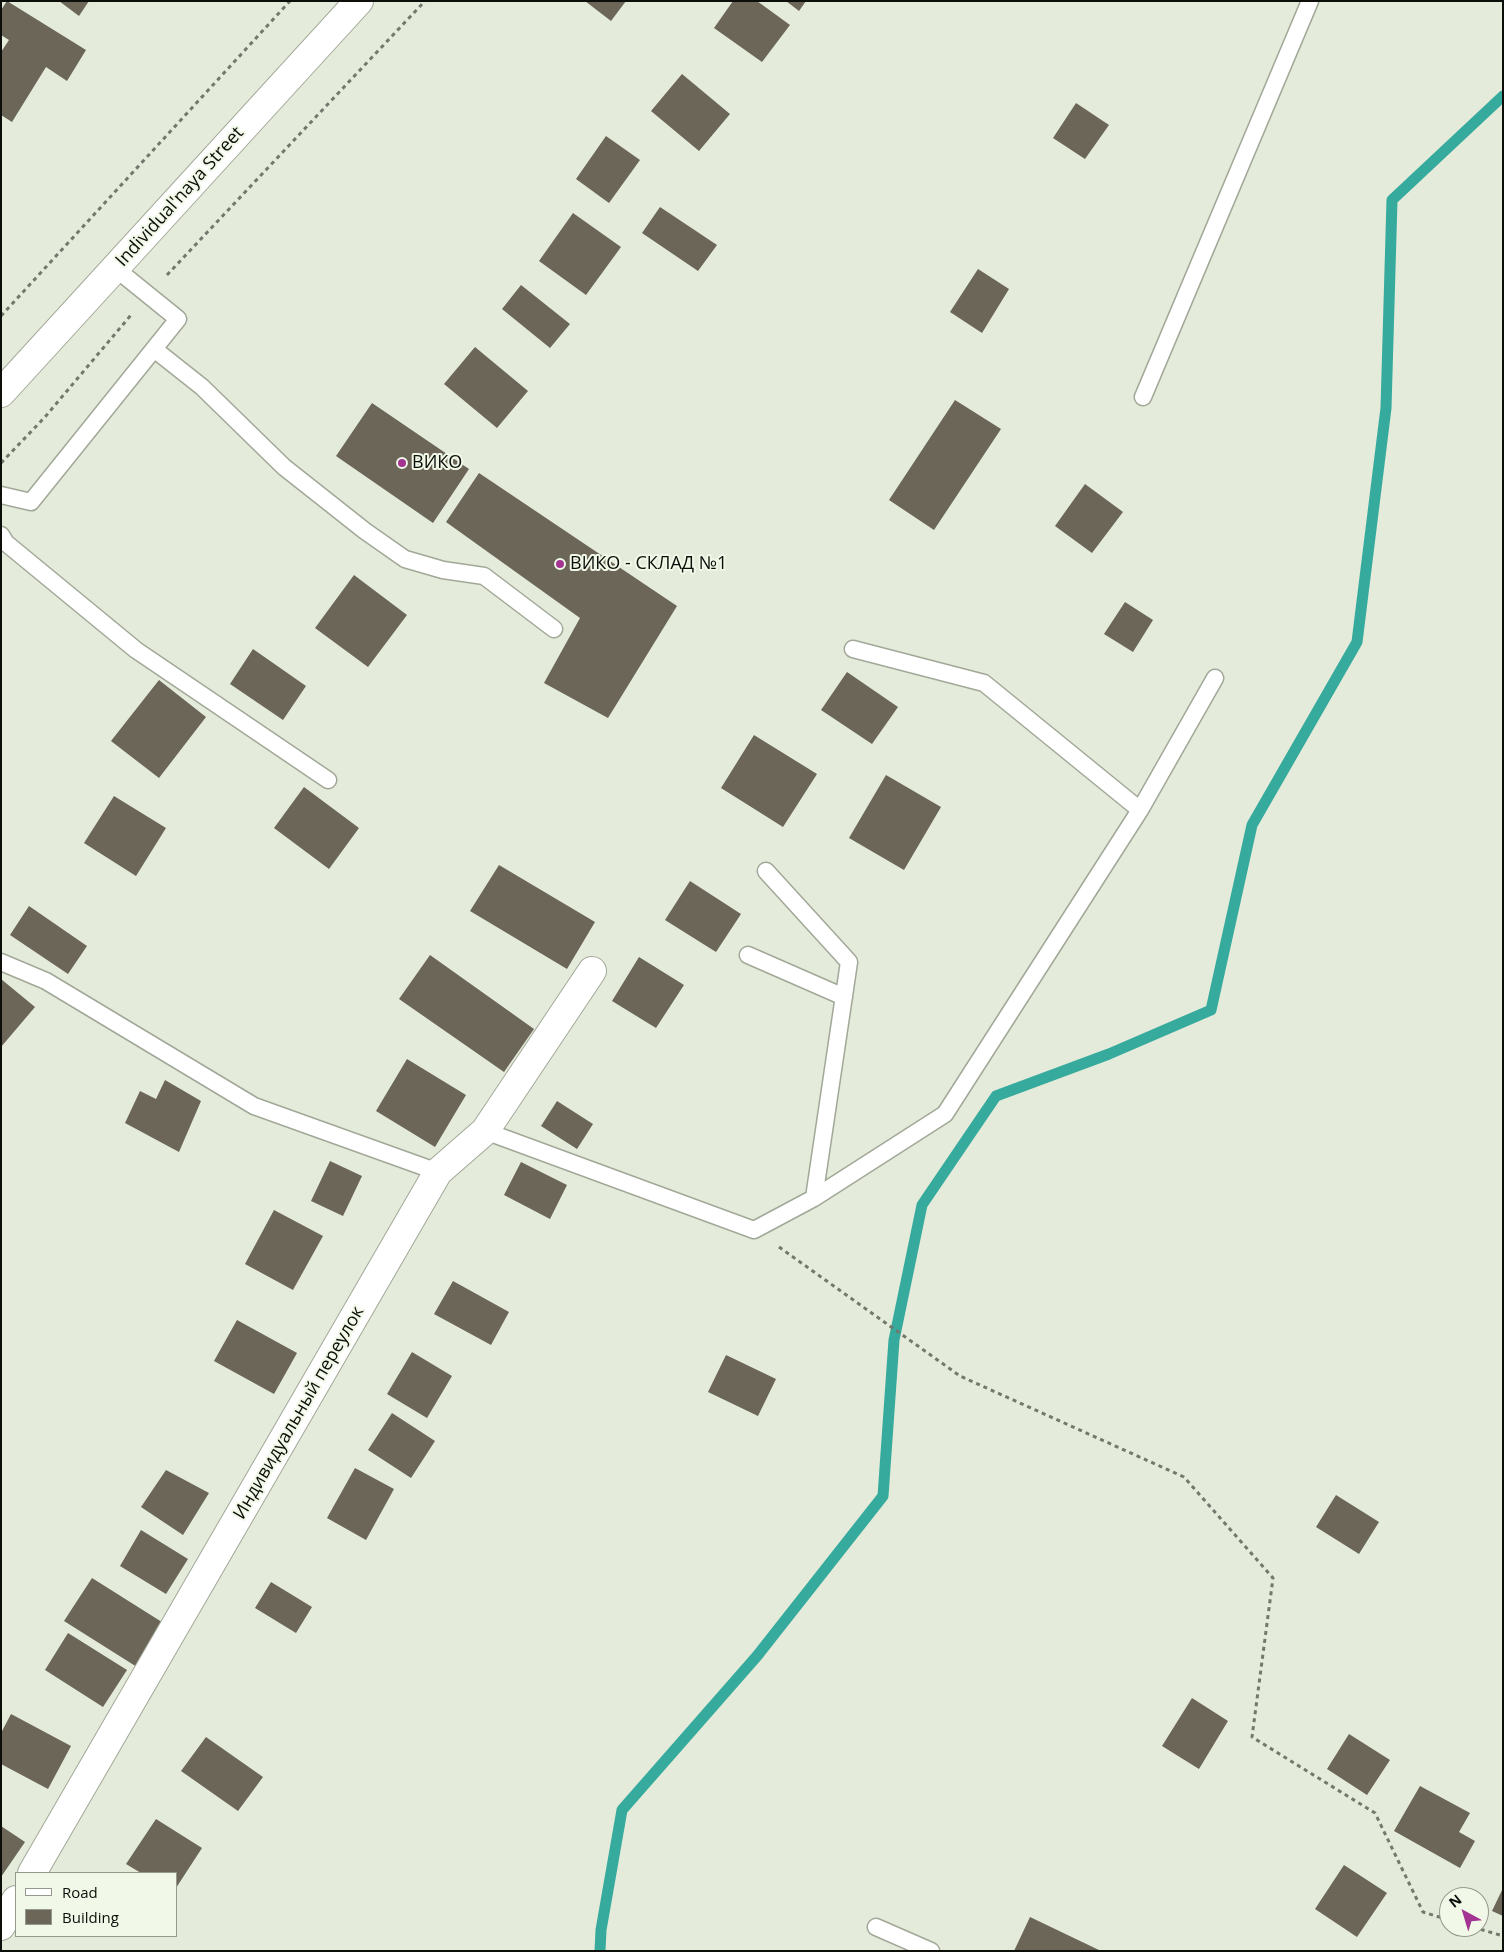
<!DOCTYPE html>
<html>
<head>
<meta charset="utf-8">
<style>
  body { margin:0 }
  #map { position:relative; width:1504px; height:1952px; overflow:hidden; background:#e4ebda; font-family:"Open Sans",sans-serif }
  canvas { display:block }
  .frame { position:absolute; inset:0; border:2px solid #0c0e09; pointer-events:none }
  .legend { position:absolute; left:15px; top:1872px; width:162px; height:65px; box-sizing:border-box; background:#f1f8e7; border:1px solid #959a8e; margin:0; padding:6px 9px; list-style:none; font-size:15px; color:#0c0e09 }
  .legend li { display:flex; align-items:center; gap:10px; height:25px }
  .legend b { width:25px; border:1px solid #959a8e }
  .north { position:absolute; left:1439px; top:1887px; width:50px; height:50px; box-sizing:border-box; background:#f1f8e7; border:1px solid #959a8e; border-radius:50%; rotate:321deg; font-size:14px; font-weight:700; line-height:20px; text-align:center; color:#0c0e09 }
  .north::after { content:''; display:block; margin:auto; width:18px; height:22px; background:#a33492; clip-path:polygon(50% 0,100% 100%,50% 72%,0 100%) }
</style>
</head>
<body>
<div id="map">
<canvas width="1504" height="1952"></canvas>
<div class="frame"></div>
<ul class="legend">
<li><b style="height:6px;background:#fff"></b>Road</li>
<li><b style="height:14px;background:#6b6657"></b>Building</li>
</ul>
<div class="north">N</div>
</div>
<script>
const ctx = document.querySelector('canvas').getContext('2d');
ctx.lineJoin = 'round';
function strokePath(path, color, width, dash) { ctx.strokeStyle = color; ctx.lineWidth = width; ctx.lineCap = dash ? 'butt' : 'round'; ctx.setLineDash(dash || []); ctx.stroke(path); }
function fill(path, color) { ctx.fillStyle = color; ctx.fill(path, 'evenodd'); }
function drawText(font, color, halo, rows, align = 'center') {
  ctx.font = font + ' "Open Sans",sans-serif'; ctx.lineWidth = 4; ctx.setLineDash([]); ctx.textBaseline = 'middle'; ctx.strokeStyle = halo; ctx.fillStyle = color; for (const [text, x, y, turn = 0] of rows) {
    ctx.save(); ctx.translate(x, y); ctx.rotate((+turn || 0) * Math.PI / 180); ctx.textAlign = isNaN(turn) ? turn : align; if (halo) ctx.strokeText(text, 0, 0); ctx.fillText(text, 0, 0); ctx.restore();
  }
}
strokePath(new Path2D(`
  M600,1951l1,-21 21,-120 135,-154 126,-160 11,-156 28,-135 74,-109 113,-42 102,-44 41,-185 105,-183 29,-234 6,-208 111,-104`), '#36aa9d', 11);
fill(new Path2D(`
  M7,1l79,49 -19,31 -21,-14 -34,55 -11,-7v-63l8,-12 -8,-5v-25z
  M59,1h30l-10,15z
  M585,1h41l-15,20z
  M733,1h24l33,24 -28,37 -48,-34z
  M786,1h20l-7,10z
  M682,74l48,40 -31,37 -48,-40z
  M1076,103l33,22 -24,34 -32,-21z
  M606,136l34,24 -31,43 -33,-24z
  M660,207l57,38 -19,26 -56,-38z
  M573,213l48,34 -35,48 -47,-34z
  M978,269l31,20 -27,44 -32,-21z
  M521,285l49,39 -20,24 -48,-39z
  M475,347l53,44 -31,37 -53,-44z
  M955,400l46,29 -67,101 -45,-30z
  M372,403l97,66 -36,54 -97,-67z
  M479,473l198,133 -69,112 -64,-35 36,-65 -134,-96z
  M1085,484l38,28 -31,41 -37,-27z
  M354,575l53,40 -39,52 -53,-39z
  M1125,602l28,18 -20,32 -29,-18z
  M253,649l53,37 -23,34 -53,-36z
  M847,672l51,35 -26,37 -51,-34z
  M159,680l47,37 -47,61 -48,-37z
  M754,735l63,39 -34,53 -62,-39z
  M886,775l55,32 -37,63 -55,-32z
  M304,787l55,41 -30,41 -55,-41z
  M114,796l52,32 -30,48 -52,-33z
  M499,865l96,57 -28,47 -97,-58z
  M690,881l51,33 -25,38 -51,-32z
  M29,906l58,40 -19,28 -58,-39z
  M430,955l104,74 -30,43 -105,-73z
  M639,957l45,28 -28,43 -44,-27z
  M1,979l34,28 -34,40z
  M407,1059l59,36 -31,52 -59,-36z
  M165,1080l36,21 -22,51 -54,-29 15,-32 16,8z
  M557,1101l36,23 -16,25 -36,-23z
  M330,1161l32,15 -19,40 -32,-15z
  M521,1162l46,23 -17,34 -46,-24z
  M274,1210l49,26 -30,54 -48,-26z
  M453,1281l56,31 -18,33 -57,-31z
  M237,1320l60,33 -23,41 -60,-33z
  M412,1352l40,24 -25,42 -40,-24z
  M726,1355l50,24 -18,37 -50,-24z
  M392,1413l43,28 -24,37 -43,-28z
  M355,1468l39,21 -28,51 -39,-22z
  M166,1470l43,23 -26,42 -42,-28z
  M1336,1495l43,27 -20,32 -43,-27z
  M141,1530l47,29 -22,35 -46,-28z
  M92,1578l73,46 -28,43 -73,-46z
  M271,1582l41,25 -16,26 -41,-25z
  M68,1633l59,37 -24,37 -58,-37z
  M1192,1698l36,23 -29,48 -37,-23z
  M11,1714l60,32 -23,43 -47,-25v-31z
  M1349,1734l41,26 -23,35 -40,-26z
  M206,1737l57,40 -25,34 -57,-40z
  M1420,1786l50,27 -11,19 16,9 -15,27 -66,-37z
  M156,1819l46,29 -26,40v-15h-35l-15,-9z
  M1,1826l24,16 -24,35z
  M1344,1865l43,28 -30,44 -42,-28z
  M1503,1888v28l-11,-5z
  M1030,1917l71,34h-87z`), '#6b6657');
const service = new Path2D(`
  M154,349l48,38 82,80 81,64 40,28 38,11 41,6 70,53
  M1143,397l167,-396
  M1,495l30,7 147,-183 -63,-51
  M1,535l5,8 130,107 192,130
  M853,649l131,34 156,127
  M766,871l83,91 -35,236
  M748,955l96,42
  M1,962l45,19 208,125 184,66
  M485,1131l269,99 60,-32 131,-84 195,-304 75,-132
  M876,1927l55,24`);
const minor = new Path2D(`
  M32,1873l406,-701 47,-41 107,-160
  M1,1926l15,-26`);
const secondary = new Path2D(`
  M1,393l358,-392`);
strokePath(service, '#a2a898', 19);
strokePath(minor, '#a2a898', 30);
strokePath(secondary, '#a2a898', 30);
strokePath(new Path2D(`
  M167,275l258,-274
  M1,316l289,-315
  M1,463l44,-46 86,-102
  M779,1247l181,129 224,101 89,101 -21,159 123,76 48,99 26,8
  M1473,1927l30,9`), '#73776c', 3, [4, 4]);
strokePath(service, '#fff', 16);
strokePath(minor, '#fff', 28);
strokePath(secondary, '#fff', 28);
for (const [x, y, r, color] of [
  [402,463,5,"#a33492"],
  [560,564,5,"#a33492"]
]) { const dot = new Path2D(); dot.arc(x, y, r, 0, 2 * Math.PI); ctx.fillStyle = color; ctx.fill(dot); strokePath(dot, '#f1f8e7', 2); }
drawText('18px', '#0c0e09', '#f1f8e7', [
  ["Individual'naya Street",180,197,-48],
  ["Индивидуальный переулок",299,1413,-60]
]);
drawText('18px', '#0c0e09', '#f1f8e7', [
  ["ВИКО",412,463],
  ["ВИКО - СКЛАД №1",570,564]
], 'left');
</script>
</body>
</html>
